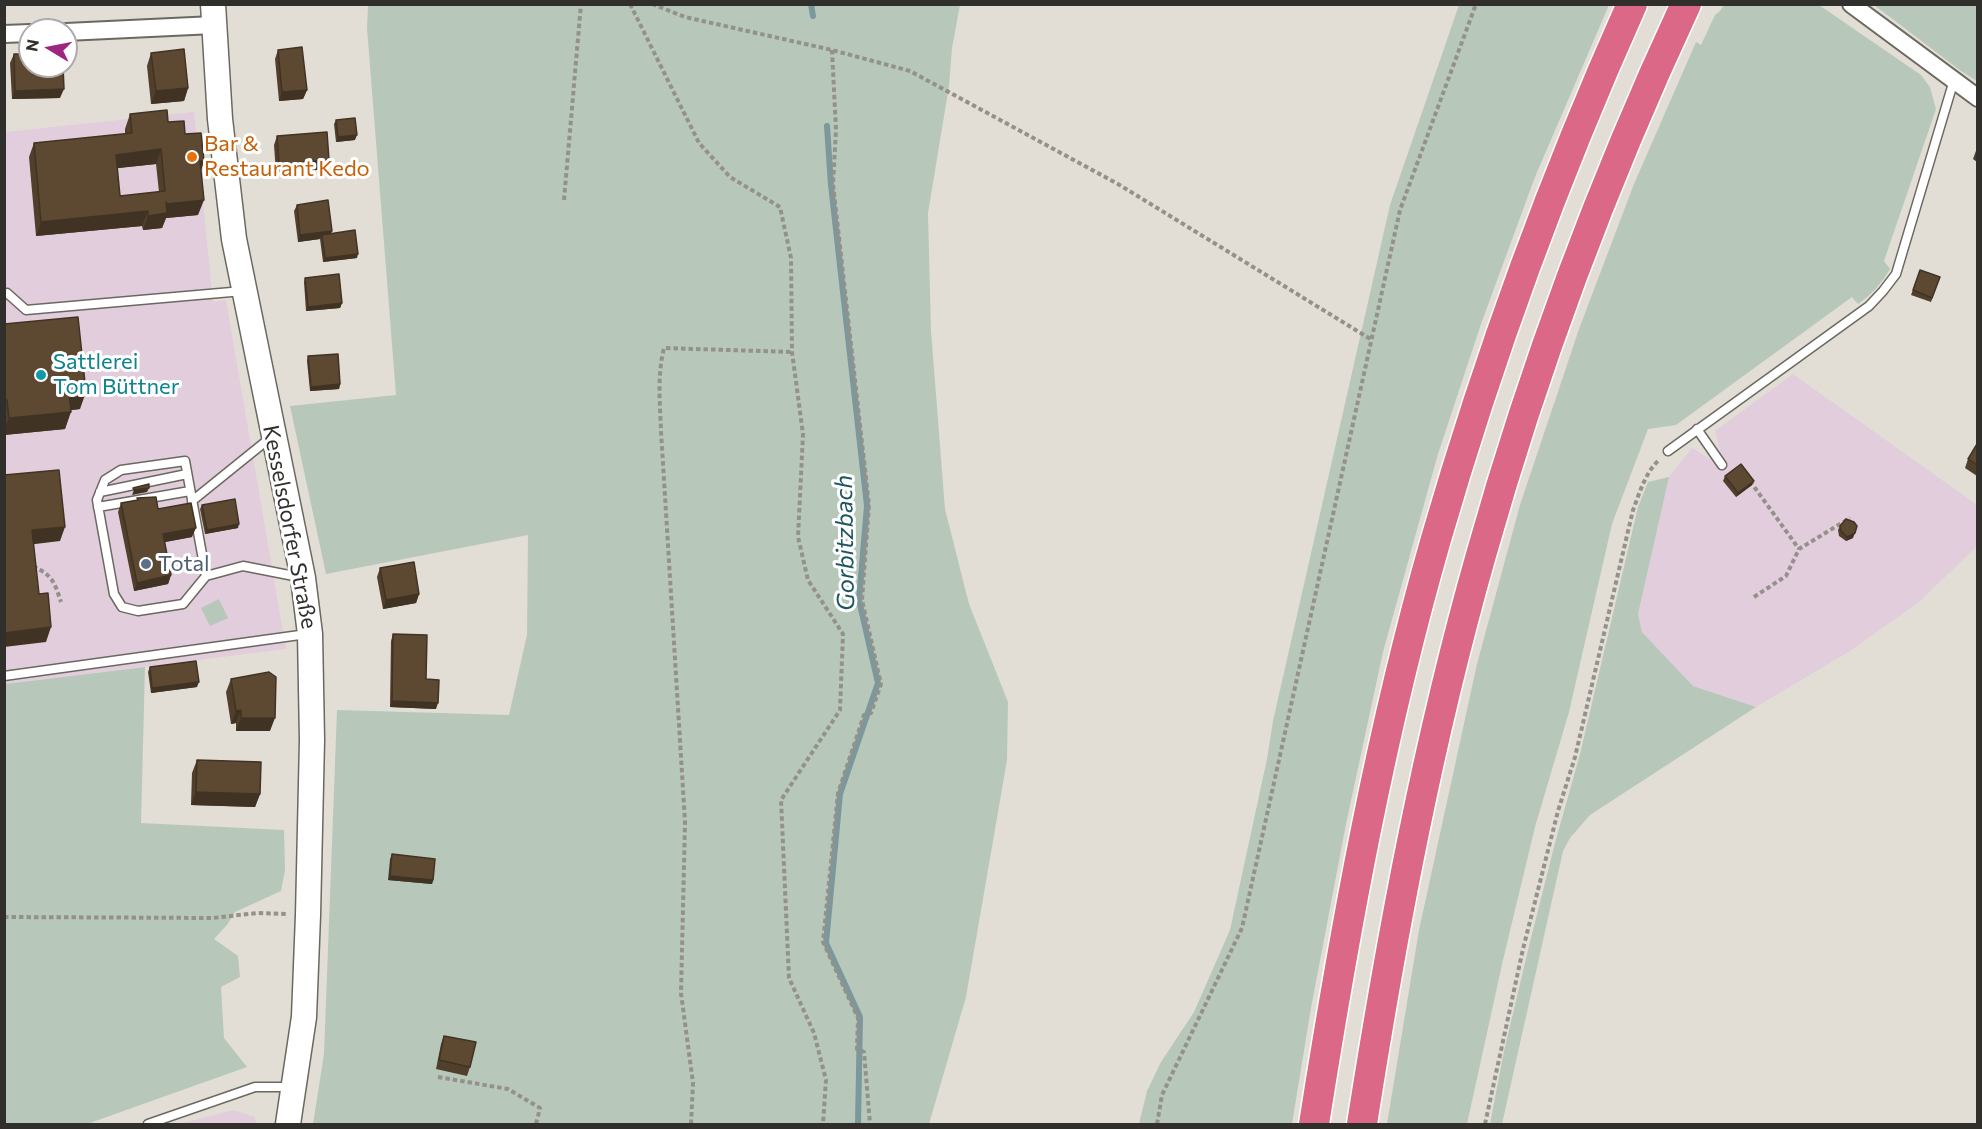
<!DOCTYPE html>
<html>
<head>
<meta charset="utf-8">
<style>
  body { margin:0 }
  #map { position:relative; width:1982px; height:1129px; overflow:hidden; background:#e2ded5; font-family:Commissioner,sans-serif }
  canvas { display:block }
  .frame { position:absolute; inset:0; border:6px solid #312f2c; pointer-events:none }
  .north { position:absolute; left:18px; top:18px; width:60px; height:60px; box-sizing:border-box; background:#fff; border:2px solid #adacab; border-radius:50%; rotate:280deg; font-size:16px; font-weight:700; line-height:24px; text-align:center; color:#312f2c }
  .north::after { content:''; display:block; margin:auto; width:21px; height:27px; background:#9e267f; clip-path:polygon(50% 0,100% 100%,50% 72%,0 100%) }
</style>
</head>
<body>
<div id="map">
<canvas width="1982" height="1129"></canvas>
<div class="frame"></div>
<div class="north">N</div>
</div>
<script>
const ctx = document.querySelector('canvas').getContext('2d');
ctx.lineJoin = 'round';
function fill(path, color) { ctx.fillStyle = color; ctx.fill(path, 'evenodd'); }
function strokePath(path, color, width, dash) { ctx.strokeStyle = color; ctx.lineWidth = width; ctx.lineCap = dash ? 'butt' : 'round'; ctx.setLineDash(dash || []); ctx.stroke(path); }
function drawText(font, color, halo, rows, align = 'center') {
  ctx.font = font + ' Commissioner,sans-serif'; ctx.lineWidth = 6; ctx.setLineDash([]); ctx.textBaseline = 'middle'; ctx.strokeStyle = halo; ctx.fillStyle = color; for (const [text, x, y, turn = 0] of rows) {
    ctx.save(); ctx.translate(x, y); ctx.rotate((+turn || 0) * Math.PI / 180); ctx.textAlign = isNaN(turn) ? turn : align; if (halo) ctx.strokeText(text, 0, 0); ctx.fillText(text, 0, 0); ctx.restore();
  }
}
fill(new Path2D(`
  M194,112l19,190 13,-2 60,349 -281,35 1,-552z
  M1793,374l184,131v41l-58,56 -69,49 -94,56 -63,-21 -51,-54 -4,-18 31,-137 23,-29 18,11 10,-8 -5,-20z
  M234,1110l21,7 1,7h-77z`), '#e2cddc');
fill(new Path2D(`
  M368,5h592l-8,43 -3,38 -21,127 3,118 14,178 24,95 39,98 -1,58 -41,237 -37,127h-616l11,-70 13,-344 172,5 18,-80 1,-100 -202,39 -36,-168 106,-11 -29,-367z
  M1459,5h150l-74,172 -54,147 -43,130 -55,198 -37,172 -35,184 -19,116h-153l8,-33 14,-29 33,-50 36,-82 37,-171 6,-38 117,-516z
  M1724,5h95l102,70 9,12 6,22 -52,152 6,8c-9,15 -18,25 -32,35l-6,-7 -176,128 -28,4 -36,95 -43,188 -34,115 -32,133 -36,164h-80l32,-194 58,-266 43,-159 59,-176 55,-145 62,-142 5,3 14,-30 5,-4z
  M1874,5h103v76l-16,-10z
  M1669,477l-31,137 4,18 51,54 63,21 -166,108 -20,23 -7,13 -61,273h-12l14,-73 25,-105 26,-103 25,-89 58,-247 10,-25z
  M219,599l9,19 -18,8 -9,-18z
  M145,667l-4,156 143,7 1,40 -4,21 -46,21 -8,13 -13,14 24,17 2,21 -19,10 3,51 23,29 -160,57h-82v-440z`), '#b7c8ba');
strokePath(new Path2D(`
  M811,4l2,12
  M827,126l4,59 36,321 -8,94 19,83 -38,111 -14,149 34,74 -2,107`), '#7c989c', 6);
const lane = new Path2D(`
  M4,294l3,-1 19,17 217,-19
  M1697,429l25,36
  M1668,451l201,-145 14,-15 13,-17 58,-194
  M100,492l87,-18
  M192,501l78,-63
  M98,507l92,-16
  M206,576l-21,-115 -64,9 -16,10 -8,20 17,94 8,13 16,4 45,-7 23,-28 37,-10 56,11
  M4,676l303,-42
  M148,1124l107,-37h36`);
const street = new Path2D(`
  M1851,4l127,94
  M66,32l148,-7
  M4,34l26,-1`);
const secondary = new Path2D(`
  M213,4l7,115 14,120 69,339 7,56 2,106 -4,175 -4,102 -16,107`);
const highway = new Path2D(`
  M1314,1124c31,-196 67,-394 122,-585 53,-183 118,-361 196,-535
  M1362,1124c30,-191 66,-383 119,-569 53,-188 122,-373 205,-551`);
strokePath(lane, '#6b6860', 11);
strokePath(street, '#6b6860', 20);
strokePath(secondary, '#6b6860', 27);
strokePath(highway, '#fff', 33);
strokePath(new Path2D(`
  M630,4l69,139 31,34 50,30 11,51 1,94 11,82 -5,103 10,43 35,54 -3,76 -59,90 8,178 25,55 12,47 -3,44
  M652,4l33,13 147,33 78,21 208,113 254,156
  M832,50l4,80 -3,54 36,321 -7,95 19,84 -10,29 -7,2 -26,78 -15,149 35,76 -1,31 7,3 6,72
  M564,200l17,-196
  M1750,481l49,68
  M33,566c20,10 21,15 28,36
  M1754,597l32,-21 13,-27 51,-31
  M4,917l209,1 44,-5 29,1
  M438,1077l70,12 32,19 -4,16
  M691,1124l2,-41 -12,-90 4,-171 -24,-391c-1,-28 -4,-55 3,-83l128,4
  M1157,1124l5,-29 80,-167 158,-718 76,-206
  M1485,1124l38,-175 35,-138 17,-54 58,-247c7,-18 12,-37 26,-50`), '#94918b', 4, [4.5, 3]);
strokePath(lane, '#fff', 8);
strokePath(street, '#fff', 16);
strokePath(secondary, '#fff', 24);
strokePath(highway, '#db6886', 30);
fill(new Path2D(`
  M278,50l29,40 -4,9 -24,2 -4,-42z
  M151,53l37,35 -4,13 -33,3 -4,-38z
  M14,54l46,44 -48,1 -2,-36z
  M130,114l38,8 17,12 19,27 -3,10 -3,44 -32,3 -4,10 -19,2 -1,-4 -106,10 -7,-79 5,-14 91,-9v-5zM156,164l3,28 -39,4 -3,-28z
  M336,120l19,20 -19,2 -2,-18z
  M277,136l52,24 -3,9 -50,4 -2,-28z
  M1977,148v14l-4,-3z
  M297,205l34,28 26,25 -34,4 -3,-23 -22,3 -4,-31z
  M1920,270l20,7 -9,25 -20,-7z
  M305,278l37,25 -2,5 -34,3 -2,-29z
  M4,324l76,85 -9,1 -6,19 -61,6z
  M308,356l32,28 -1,5 -29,2 -3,-30z
  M1977,444v32l-12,-8 3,-9z
  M1725,476l27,9 -16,12 -13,-16z
  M137,498l21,11 34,28 -27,5 6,33 -3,9 -34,7 -16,-79 3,-9 16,-3z
  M202,505l36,23 -33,6 -5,-25z
  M1840,526l13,12 -7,3 -7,-5 -1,-6z
  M380,568l39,26 -3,9 -33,6 -6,-32z
  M393,634l33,45 10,30 -46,-2 1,-66z
  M150,667l47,20 -46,6 -3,-21z
  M231,679l39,52h-34v-8l-5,1 -5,-32z
  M197,760l63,34 -5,13 -64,-2 1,-32z
  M392,854l41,26 -1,4 -44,-4 2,-21z
  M444,1036l26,31 -3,9 -31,-7 5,-25z`), '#503f2b');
fill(new Path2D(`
  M188,88l-4,13 -33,3 5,-13z
  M64,89l-4,9 -48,1 3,-8z
  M307,90l-4,9 -24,2 3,-9z
  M357,135l-2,5 -19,2 2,-5z
  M161,149l-5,15 -46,5 6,-14z
  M329,160l-3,9 -50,4 3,-9z
  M200,161h4l-5,14z
  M204,200l-6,15 -32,3 -4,10 -19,2 5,-14 19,-12z
  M148,211l-6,15 -106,10 5,-14z
  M332,231l-2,7 -8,-3 -2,4 -22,3 2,-7z
  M358,254l-1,4 -34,4 2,-4z
  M342,303l-2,5 -34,3 2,-4z
  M340,384l-1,5 -29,2 1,-4z
  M86,392l-6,17 -17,2 6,-17z
  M71,412l-6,17 -61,6v-6l5,-11z
  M1754,481l-2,4 -16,12 2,-4z
  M149,488l-2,4 -15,3 2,-5z
  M239,524l-1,4 -33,6 2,-4z
  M65,527l-5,14 -33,4 5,-15z
  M196,528l-4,9 -32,6 3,-9z
  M1855,533l-2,5 -7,3 1,-4z
  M171,575l-3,9 -34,7 3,-8z
  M419,594l-3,9 -33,6 3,-9z
  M51,627l-5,15 -42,5v-14z
  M199,682l-2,5 -46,6 1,-5z
  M392,701l46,2 -2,6 -46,-2z
  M241,710l-5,13 -5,1 5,-13z
  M241,718h34l-5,13h-34z
  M196,792l64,2 -5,13 -64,-2z
  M390,876l43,4 -1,4 -44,-4z`), '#413323');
const building = new Path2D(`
  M302,47l5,43 -25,2 -4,-42z
  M184,49l4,39 -32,3 -5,-38z
  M14,54h16v12h33l1,23 -49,2z
  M167,110l1,12 16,-1 1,13 16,-1 3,28h-4l4,39 -37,4 -1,-2 1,11 -19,3v-5l-107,11 -7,-79 98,-10 -2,-19zM161,149l4,42 -45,5 -4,-41z
  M355,118l2,17 -19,2 -2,-17z
  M327,132l2,28 -50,4 -2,-28z
  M328,200l4,31 -32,4 -3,-30z
  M355,230l3,24 -33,4 -3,-23z
  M1920,270l20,7 -8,21 -19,-8z
  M339,274l3,29 -34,4 -3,-29z
  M78,317l8,75 -17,2 2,18 -62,6 -2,-18h-3v-76z
  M338,354l2,30 -29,3 -3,-31z
  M1977,444v21l-9,-6z
  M1741,464l13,17 -16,12 -13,-17z
  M59,470l6,57 -33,3 7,64 9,-1 3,34 -47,6v-158z
  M149,484v4l-15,2 -1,-2z
  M156,497l2,12 33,-6 5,25 -33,6 8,41 -34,8 -16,-80 17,-3 -1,-2z
  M235,499l4,25 -32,6 -5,-25z
  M1846,519l8,3 3,4 -2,7 -8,4 -6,-6 -1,-5z
  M414,562l5,32 -33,6 -6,-32z
  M393,634l34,1 -1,44 13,1 -1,23 -46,-2z
  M196,661l3,21 -47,6 -2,-21z
  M269,672l7,5 -1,41h-34v-8l-5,1 -5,-32z
  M197,760l64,2 -1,32 -64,-2z
  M392,854l43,5 -2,21 -43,-4z
  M444,1036l32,6 -6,25 -31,-7z`);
fill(building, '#5d4932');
strokePath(building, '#413323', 1.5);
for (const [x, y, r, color] of [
  [192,157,6,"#e8710a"],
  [41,375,6,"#0f9aa8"],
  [146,564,6,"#5c6f8a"]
]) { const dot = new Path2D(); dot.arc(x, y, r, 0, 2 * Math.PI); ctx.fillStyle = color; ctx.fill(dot); strokePath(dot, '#fff', 2); }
drawText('22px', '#c56008', '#fff', [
  ["Bar &",204,144],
  ["Restaurant Kedo",204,169]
], 'left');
drawText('22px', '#0d838f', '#fff', [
  ["Sattlerei",53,362],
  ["Tom Büttner",53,387]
], 'left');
drawText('22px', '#312f2c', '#fff', [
  ["Kesselsdorfer Straße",290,527,79]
]);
drawText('22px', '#4e5e75', '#fff', [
  ["Total",158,564]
], 'left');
drawText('italic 24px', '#1c555e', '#fff', [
  ["Gorbitzbach",845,543,-91]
]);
</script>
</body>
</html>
